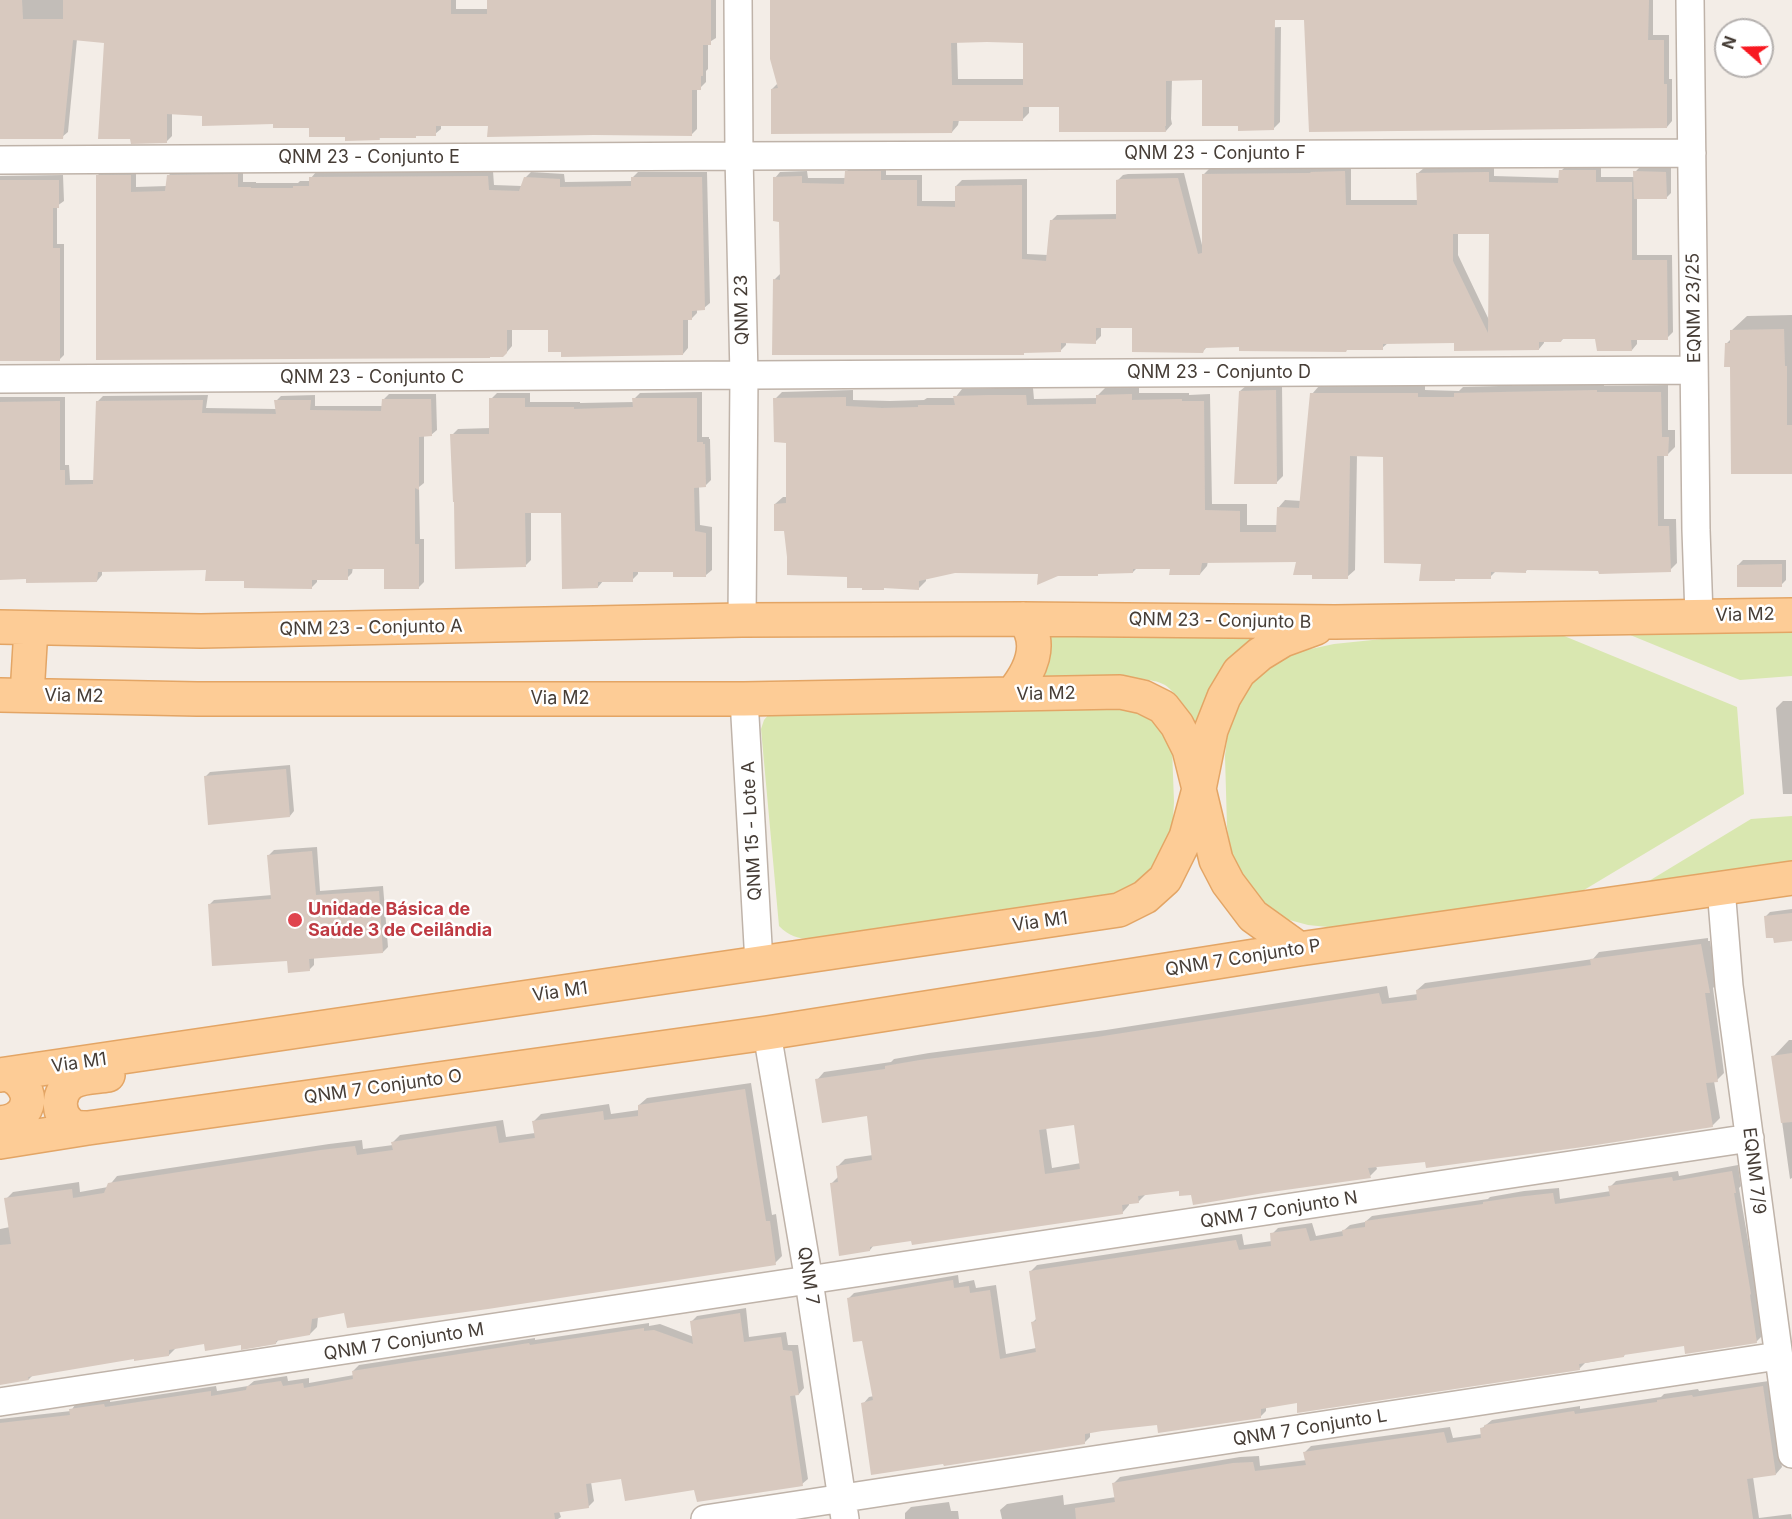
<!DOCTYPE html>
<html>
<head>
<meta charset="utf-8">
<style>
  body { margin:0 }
  #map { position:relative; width:1792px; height:1519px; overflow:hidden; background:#f3ede7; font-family:Inter,sans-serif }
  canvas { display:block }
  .north { position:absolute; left:1714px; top:18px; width:60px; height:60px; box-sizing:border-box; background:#fff; border:2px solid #b5b1af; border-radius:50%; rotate:290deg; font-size:16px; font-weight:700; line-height:24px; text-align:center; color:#463d36 }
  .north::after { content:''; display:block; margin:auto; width:21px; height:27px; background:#f81921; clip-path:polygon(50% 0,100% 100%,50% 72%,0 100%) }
</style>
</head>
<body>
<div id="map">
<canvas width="1792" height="1519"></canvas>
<div class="north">N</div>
</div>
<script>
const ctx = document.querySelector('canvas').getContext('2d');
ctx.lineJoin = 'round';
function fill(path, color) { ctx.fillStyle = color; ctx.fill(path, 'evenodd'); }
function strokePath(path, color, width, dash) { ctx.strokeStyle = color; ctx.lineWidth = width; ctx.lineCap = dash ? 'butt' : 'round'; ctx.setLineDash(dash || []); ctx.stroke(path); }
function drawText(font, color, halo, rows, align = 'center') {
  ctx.font = font + ' Inter,sans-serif'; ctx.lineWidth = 5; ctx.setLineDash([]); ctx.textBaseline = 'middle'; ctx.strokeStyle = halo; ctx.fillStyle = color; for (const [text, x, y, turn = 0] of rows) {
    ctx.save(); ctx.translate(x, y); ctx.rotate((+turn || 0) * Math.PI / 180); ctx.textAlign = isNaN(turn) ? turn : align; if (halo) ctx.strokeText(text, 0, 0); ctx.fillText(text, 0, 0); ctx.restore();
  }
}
fill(new Path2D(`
  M1618,630h174v46l-52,4z
  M1552,631l185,76 7,87 -170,102 -227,33 -39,-4 -26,-7 -16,-9 -28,-36 -7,-22 -4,-24 -2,-71 3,-26 8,-25 16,-26 27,-20 27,-9 28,-6 106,-11z
  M1269,633l-69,98c-8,-14 -22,-37 -35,-46 -7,-4 -16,-5 -23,-6h-102c10,-16 13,-26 10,-45z
  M1125,705l34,19 13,23 2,55 -2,33 -6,20 -27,30 -29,11 -298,43c-14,0 -23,-3 -33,-13l-18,-197 3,-9 6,-7z
  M1792,816v49l-153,22 112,-68z`), '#d9e7b0');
fill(new Path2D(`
  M0,0h456v9h32v-9h228v38l-8,5v26l-2,2v11l-6,6h-3v41l-5,5 -202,-9 -49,-1v5l-6,5 -53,2 -3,3 -32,-3 -37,-10 -107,-12 -31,-1v23l-6,6 -60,-101 -29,-2 -9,93 -6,5 -62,1z
  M772,0h484l3,28 22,-1 -1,95 -7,7 -33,-4 -36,-46h-32l-1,40 1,5 -6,7h-106v-26l-31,1v7l-7,7h-63l-1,5 -6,7 -180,-43 6,-6zM1024,41v38h-66l-1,-37z
  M1275,0h378v35h16v44h3v42l-5,6 -361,-109z
  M1567,165h34v12h34v-5l5,-5 31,1v25l-5,5 -29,-1v58h35l1,77 -6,6 -30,1v5l-5,6 -36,-12h-32l-3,3h-17v2l-5,6 -84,-8 -67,2 -6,5 -174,-2 -5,5 -70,-24 -32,-1v10l-6,6h-29v3l-6,6 -35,1 -1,1 -250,-73 7,-7 -1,-53 -5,-42 5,-6 27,-1 1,7h38v-6l6,-6h34v9h36v26h34v-15l6,-6 65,-1v75l21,1 4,-35 5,-5 60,-1v-33l6,-6 5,-1 56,-1 18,72 2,-71 5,-5 107,-1 2,-2h33v34h67v-27l6,-5 70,-1v9l66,2 1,-7zM1458,233h32l-1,87 -31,-65z
  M103,170h33v17l31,-1 1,-10 6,-6h69v12h13v1h42l2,-2h10l1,-3 5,-6 177,-1 1,14 28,1 3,-8 6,-6 33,2 1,8 67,-1 1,-4 5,-5h69l3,131 -6,5 -7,1v4l-6,6h-3v29l-5,6 -121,-3 -12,-22h-38v17l-5,6 -410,7v-183z
  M63,175l1,26 -7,5v38h7v111l-5,5h-59v-184z
  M1792,315v158l-60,-108 -6,-21 6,-6v-8l15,-14z
  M1604,383v3l64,-1v45h7v17l-7,7h-4v65h12l1,44 -7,7 -142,-1 -2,2h-30l-6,6 -34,1 -2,2 -31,-18 -39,-107h-27l-2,115 -8,7 -33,-3 -16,-13h-90l-1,5 -7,8 -29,-6h-34l-4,4 -178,-1 -29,7v3l-8,8 -33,-2 -2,2 -34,-13 -64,-46 -10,-26 8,-7h5v-55l-13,-43 7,-7 71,-2v10l37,1 34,-1 3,-2h28l7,-9 35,-1h36l1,11 64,-1v-3l7,-7 34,-1v6h50v2l21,-1 2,110h35v21h31v-17l7,-8 17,1 10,-107 7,-8h106v4l34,1 4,-4z
  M1282,384l1,92 -7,7 -36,-92 7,-6z
  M702,392v45h7v2h1l1,41 -6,6h-6l1,39 12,2v43l-6,5 -31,-4h-37v3l-6,6h-28l-6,7 -35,-76 -32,1v48l-6,6 -73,-131 6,-6 33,-1v-29l6,-6h33v9h50v1l54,-1v-3l6,-6z
  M389,394h47l1,36 -6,5h-7v48l-5,4 1,52h4v43l-5,5 -34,-20h-32l-1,6 -5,5h-30v4l-6,6 -65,-9 -39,-10 -105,1v5l-5,6 -69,-3 -28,1v-182h65v68h4l1,15h25l3,-79 5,-5 105,-1 -2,13 71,1 -1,-8 5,-5 34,-1v11h68v-6z
  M1743,560h43v20l-5,5 -43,-20z
  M1783,701h9v93h-9l-7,-86z
  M290,765l4,46 -4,5 -85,-39 5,-5z
  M317,847l3,44 63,-5 5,61 -5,5 -69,5v8l-5,5 -20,-11 -80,-54 5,-5 58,-5 -3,-40 5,-5z
  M1792,909v30l-18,-3 -9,-19 5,-5z
  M1708,938v3h2l7,43 -4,4 11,85 -7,7 -3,1 6,37 -8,8 -336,40 1,3 -7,7 -178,17 -12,-3 -34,4 -8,8 -9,1v2l-7,8 -210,26 -38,6 -4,5 -39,-66 8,-8 -1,-10 7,-7 28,-4 -5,-40 -51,-35 7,-8 67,-10 3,-3 35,-6 177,-23 281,-44 2,12 29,-4 -1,-4 8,-7 168,-24 6,-7zM1075,1123l6,40 -29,5 -6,-41z
  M1789,1040h3v138l-2,1 -17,-122z
  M751,1083l21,132 4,-1 6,42 -7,7 -429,49 -28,5 -1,10 -7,7 -30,4 -4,5 -71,-1 -28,5 -8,8 -34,2 -101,17 -5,5 -29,5v-155l10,-2 -4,-28 7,-7 66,-10 1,10 28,-5 9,-11 212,-32 33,-4 1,9 30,-4v-3l7,-7 103,-15 3,17 29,-4 -1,-12 7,-7 68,-10 2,10 28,-4v-5l8,-7z
  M1738,1165l3,21 -2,2 17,99 -1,1 7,48 -6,6 -71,2 -59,9 -2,3 -39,7 -6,6 -280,32 -33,5v5l-6,6 -102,6 -68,9v5l-6,6 -221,-39 6,-7 5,-1 -11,-56 -15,-41 6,-6 104,-18 1,8 15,-3 2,8 20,-3 10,69 30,-6 -3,-26 4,-4 -6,-47 6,-6 205,-31 2,11 28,-4v-7l6,-6 34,-5 4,13 27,-5 7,-6 15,-3 7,-6 116,-17 2,-2 34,-6 35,-3 1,11 51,-8 -1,-4 6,-6 62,-10 1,5z
  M746,1308l3,29 37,-5 2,13h10l6,43 -5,6h-4l13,85 -6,5 -107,5 -72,-12 -32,5 3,19 -6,6 -29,4 2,6 -3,2h-558v-100l71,-8 5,-8 34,-4v3l106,-16 1,5 31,-5 6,-5 33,-5 1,5 21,-3v5l45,-8 -1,-4 6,-6 176,-27v2l114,-17v3l11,-2 34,13 -2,-16 5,-5z
  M1769,1381l13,86 -6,7 -23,3 6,41 32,-4 1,5h-790l-2,-9 7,-6 56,-9 1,10 52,-8 -2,-14 6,-6 120,-20 19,-1 1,10 47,-6 -2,-8 6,-6 139,-19 3,11 29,-4 -1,-5 11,-9 88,-14v3l81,-12 3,-3 34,-5 1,2z
  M949,1502l2,9h7l1,8h-54v-6l6,-6z`), '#0003');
fill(new Path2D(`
  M0,0h22l1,19h40v-19h388v14h36v-14h224v45h-8v31h-2v14h-9v46l-98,-1 -107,2 1,-11h-52v10h-20v2h-37l1,2 -35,1v-4h-36v-9h-36v-4l-71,2v-10l-35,-2v29l-36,1 -1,-5h-32l6,-96 -31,-3 -10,99h-63z
  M770,0h879l-1,40h16v44h3v44l-358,4 -5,-112h-29l-1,110 -36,1v-5h-36v-46l-36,1v45h-1l1,6h-107v-25h-36v14h-70l-1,12 -181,1v-45l7,-1 -8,-29zM987,42l36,1v42h-71l-1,-42z
  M1559,170h37v12h36v78h35l1,80h-37l1,11h-35l-2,-12h-33l-1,3h-22v8l-85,1v-8l-71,1v6h-36l-1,2 -107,-1v-4l-34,1 -2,5 -71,-1v-24h-36v16l-35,-1v9l-37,1v2h-252l1,-76 7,1 -1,-58 -6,-1v-44l29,-1v7l42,1 1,-13h36v9h36v26l38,1v-21l67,-1v74l24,2 4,-41 66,-1v-39l5,-1 57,-1 20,76 4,-1v-79l109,-1 -1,-1 35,-1 1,34h71l-1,-32 73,-1v10l69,1zM1453,234h36l-1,99 -35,-72z
  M1633,171l33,1 1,27h-33z
  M238,174v13h13v1h42v-2h16v-9l179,-1 1,14 30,1 5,-14 36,2v8l71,-1v-9h71l3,133 -13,1v9h-9v35l-122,2v-5h-13v-22h-41v23l-4,4h-13v1l-394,2v-185h35v17l34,-1 2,-16z
  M0,180h59v28h-6v40h7v113h-60z
  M1784,329l1,37h2v59h5v49h-61l-1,-107h-6l1,-24h5v-13z
  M1276,390l1,94h-43l5,-93z
  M1597,390v2h64l1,45h7l-1,19h-11l1,70h11l2,46 -72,2 -1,-3 -72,-1v3l-35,-1v7h-36v2h-36l2,-17 -37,-1 -1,-106 -33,-1 -2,123h-36v-4h-19l3,-13 -94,1 -2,12h-31l1,-6h-37v4l-35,1v2h-40l-21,9 1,-11 -83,-1 -36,8v9l-35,-2v2h-22v-2h-15v-11l-60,-2v-18l-3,-26h-10v-27l12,-1v-60l-12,-1 -1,-44 73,-1v9l36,2 36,-1v-2h37l-2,-9 36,-1h37l1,10 69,-1v-9l36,-1v6l50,-1v2h22l1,109 35,1v21h36l1,-25 22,1 11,-115h108v4h36v-4z
  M489,398h36v9h49v2l59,-2 -1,-9h65v44h6v2h2l1,43 -12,1 1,43 11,2v44h-33v-5h-40v10h-35v6l-36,1 -1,-76h-36l1,54 -71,2 -1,-67h-1l-3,-68h39z
  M382,399h49l1,37 -13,1v53l-4,-2v56h4v45h-35v-20h-36v11h-36v9l-68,-1v-7h-39l1,-11 -108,2 -1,10 -71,1v-4l-26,1v-178l60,-1v69h5v15l28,-1 3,-83 107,-1 -1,13 74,1 -2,-14h37l-1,10 71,1z
  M1782,564v23h-45v-22z
  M286,769l4,48 -82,8 -4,-49z
  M312,851l4,44 63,-4 4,62 -74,6 1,12 -22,2 -1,-12 -75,5 -4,-62 63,-5 -4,-44z
  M1792,913v28l-18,2 -1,-5h-7l-2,-22z
  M1701,944l9,49h-5l13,89 -12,1 7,44 -130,20 -157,21 -1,-6 -57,6 3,10 -107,15 -71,12 -2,-10 -12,1v-5l-41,5 1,7 -17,2 1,9 -211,31 -1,-4 -41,6v4l-31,5 -9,-73 8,-1 -2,-16 36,-6 -5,-44 -45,7 -7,-44 70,-10v-3l35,-6 177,-23 282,-44 3,11 35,-4 -1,-10 175,-25 -1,-6zM1074,1125l6,44 -35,5 -6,-44z
  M1792,1053v69l-11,1 -10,-67z
  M745,1089l21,132h4l6,44 -288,44 -141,19 -3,-15 -32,6 -2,16 -34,6v3l-35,6v-5l-36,6 -1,-7 -35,6v6l-35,5v-2l-106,18 1,3 -29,5v-140l11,-1 -7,-46 68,-9 1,9 31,-5 4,-10 213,-33 34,-4 2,9 36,-5 -2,-8 105,-16 3,17 36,-5 -3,-17 71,-10 1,9 34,-4v-11z
  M1732,1171l4,22h-2l17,101 -1,1 7,48 -72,11 -1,-8 -60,9v2l-45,7 1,6 -283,43v-10l-36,6v9l-103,15 -1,-8 -55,6 -17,3v10l-141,22 -1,-2 -72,11 -10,-72 12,-3 -11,-59 -9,1 -6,-44 106,-18 1,8 15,-2 1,7 20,-3 10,69 36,-7 -5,-30 5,-1 -7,-50 207,-31 3,10 32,-4 -1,-13 36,-5 4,13 33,-5 -1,-6 23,-3v-6l118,-17v-2l34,-5 36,-4 2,11 55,-8 -2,-10 64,-9 1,4z
  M740,1313l4,29 37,-5 2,13 9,1 7,44 -9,1 13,90 -106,16 -3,-12 -69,11 -4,-22 -35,5 3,24 -35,5 1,6h-555v-96l70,-8 -1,-6 35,-5 1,3 106,-16v5l35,-6 1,-4 34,-5 2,5 20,-3 1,5 49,-9 -1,-8 177,-28 1,2 114,-17v3l10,-1 39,14 -3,-23z
  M1763,1386l13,89 -29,4 6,40h-677l-1,-11 40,-6 -3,-19 121,-20 20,-1 2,9 51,-6 -3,-13 141,-20 3,11 34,-5 -1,-10 5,-1 -1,-2 90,-14 1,3 82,-12v-2l35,-5 1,2z`), '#d8c9bf');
const minor = new Path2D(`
  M738,0l1,156 5,220 -2,244
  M1690,0l6,530 3,86
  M0,160l739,-4 953,-3
  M0,379l1694,-9
  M744,699l15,264
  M1721,888l8,98 63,468
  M767,1033l42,248 36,238
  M0,1402l1750,-264
  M705,1519l1073,-163`);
const major = new Path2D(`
  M0,627l201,4 541,-11 281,-1 312,3 457,-7
  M1012,694c18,-22 33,-51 11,-75
  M0,695l197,4h547l376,-7 23,5 20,10 14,18 12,24 10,40 -13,48 -21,42 -20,18 -26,13 -1119,165
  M27,695l4,-67
  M1299,949l-46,-33 -25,-33 -12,-23 -17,-71 12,-59 13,-33 15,-25 21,-18 23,-14 33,-12
  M0,1123c7,-1 13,-2 18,-6 19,-14 7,-38 -12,-43
  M88,1128c-7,0 -13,0 -18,-4 -14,-11 -12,-32 1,-41 10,-7 26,-6 37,-8
  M0,1142l88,-14 679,-95 532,-84 493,-71`);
strokePath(minor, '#bfb3a9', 30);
strokePath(major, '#e3a565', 36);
strokePath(minor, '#fff', 27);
strokePath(major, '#fdcc96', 33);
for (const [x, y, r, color] of [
  [295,920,8,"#e0444e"]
]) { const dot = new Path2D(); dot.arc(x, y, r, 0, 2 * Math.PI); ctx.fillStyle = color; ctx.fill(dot); strokePath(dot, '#fff', 2); }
drawText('18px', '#463d36', '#fff', [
  ["QNM 23 - Conjunto F",1215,154],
  ["QNM 23 - Conjunto E",369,158],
  ["EQNM 23/25",1694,308,-91],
  ["QNM 23",742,310,-91],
  ["QNM 23 - Conjunto D",1219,373],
  ["QNM 23 - Conjunto C",372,378],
  ["Via M2",1745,615,-1],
  ["QNM 23 - Conjunto B",1220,621,1],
  ["QNM 23 - Conjunto A",371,628,-1],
  ["Via M2",1046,694,-1],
  ["Via M2",74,696,1],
  ["Via M2",560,699],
  ["QNM 15 - Lote A",752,831,-93],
  ["Via M1",1040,922,-8],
  ["QNM 7 Conjunto P",1243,958,-9],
  ["Via M1",560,992,-8],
  ["Via M1",79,1063,-8],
  ["QNM 7 Conjunto O",383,1087,-8],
  ["EQNM 7/9",1754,1171,83],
  ["QNM 7 Conjunto N",1279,1210,-9],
  ["QNM 7",808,1276,81],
  ["QNM 7 Conjunto M",404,1342,-9],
  ["QNM 7 Conjunto L",1310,1428,-9]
]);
drawText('bold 18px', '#be3a42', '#fff', [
  ["Unidade Básica de",308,910],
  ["Saúde 3 de Ceilândia",308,931]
], 'left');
</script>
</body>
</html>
